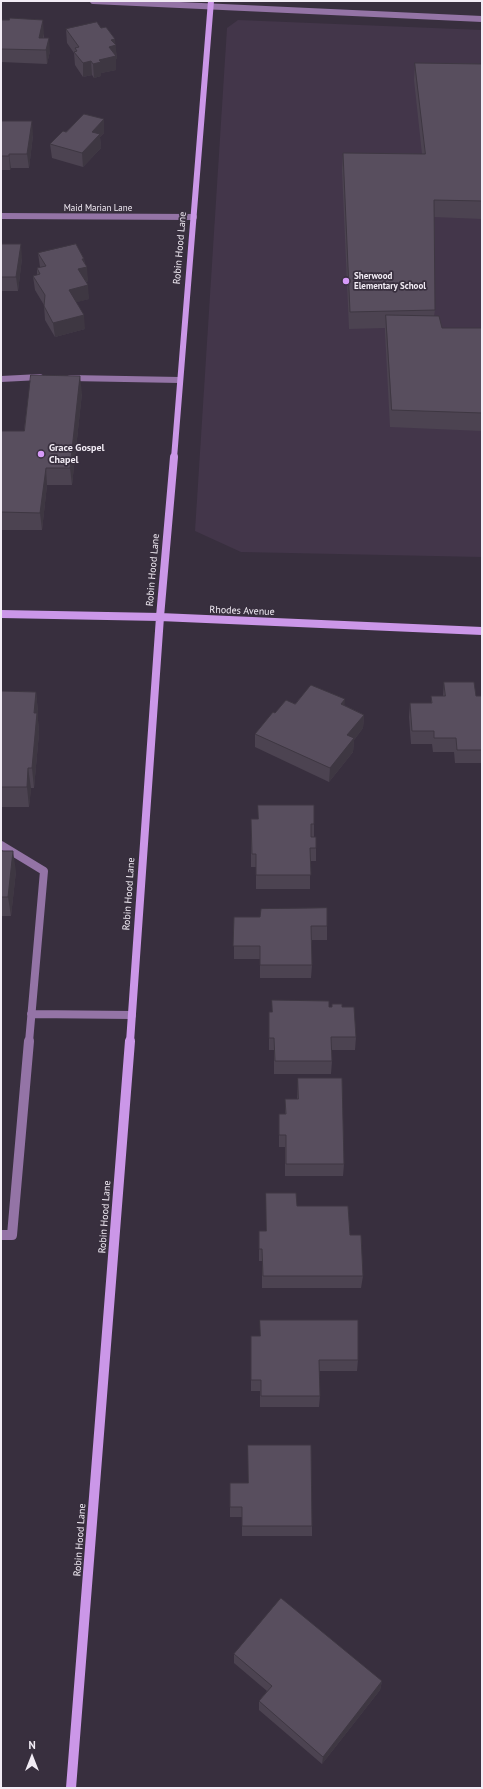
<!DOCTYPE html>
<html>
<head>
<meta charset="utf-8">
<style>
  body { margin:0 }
  #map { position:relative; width:483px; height:1789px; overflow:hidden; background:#382f3e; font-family:"PT Sans",sans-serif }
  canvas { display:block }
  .frame { position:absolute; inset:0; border:2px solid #f2ecf5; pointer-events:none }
  .north { position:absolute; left:12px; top:1737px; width:40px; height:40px; -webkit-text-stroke:3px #382f3e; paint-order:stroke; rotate:0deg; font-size:11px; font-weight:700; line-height:16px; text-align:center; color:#f2ecf5 }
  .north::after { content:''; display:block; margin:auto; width:14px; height:18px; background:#f2ecf5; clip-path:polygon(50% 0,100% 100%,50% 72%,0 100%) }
</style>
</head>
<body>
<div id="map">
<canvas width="483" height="1789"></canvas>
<div class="frame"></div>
<div class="north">N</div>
</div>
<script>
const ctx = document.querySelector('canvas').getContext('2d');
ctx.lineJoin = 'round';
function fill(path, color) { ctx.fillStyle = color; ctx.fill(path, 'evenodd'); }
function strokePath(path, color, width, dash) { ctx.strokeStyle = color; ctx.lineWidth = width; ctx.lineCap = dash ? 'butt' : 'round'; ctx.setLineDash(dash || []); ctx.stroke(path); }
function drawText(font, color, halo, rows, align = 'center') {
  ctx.font = font + ' "PT Sans",sans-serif'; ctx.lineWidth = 3.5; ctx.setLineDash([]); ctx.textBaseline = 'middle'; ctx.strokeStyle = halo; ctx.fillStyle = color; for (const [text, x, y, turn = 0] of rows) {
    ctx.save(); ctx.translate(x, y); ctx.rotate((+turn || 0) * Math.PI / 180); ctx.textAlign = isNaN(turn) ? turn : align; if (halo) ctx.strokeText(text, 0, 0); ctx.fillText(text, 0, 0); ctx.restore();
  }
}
fill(new Path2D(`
  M238,20l244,10v527l-241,-5 -46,-21 32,-503z`), '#43364a');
strokePath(new Path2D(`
  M70,378l110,2
  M1,379l39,-2`), '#9474a6', 6);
strokePath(new Path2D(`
  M1,845l43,26 -15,171
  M31,1014l101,1`), '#9474a6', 8);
strokePath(new Path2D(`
  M1,1235h11l17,-194`), '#9474a6', 10);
strokePath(new Path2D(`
  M93,1l389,18
  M1,216l193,1`), '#9474a6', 6);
strokePath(new Path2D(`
  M174,458l37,-457`), '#cb97e8', 6);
strokePath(new Path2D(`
  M1,614l159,3 322,14
  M130,1042l30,-425 14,-160`), '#cb97e8', 8);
strokePath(new Path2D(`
  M71,1788l59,-747`), '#cb97e8', 10);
fill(new Path2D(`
  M1,20l43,14v4l6,13 -3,13 -46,-2z
  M101,28l14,16 2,15h-1v11l-15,3v3l-7,2 -2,-3 -9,2 -8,-12 -1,-12 -7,-10 -1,-14z
  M415,63l67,1v155l-48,-2 1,93 -1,6 8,12 40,5v98l-92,-4 -5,-94v-5l-36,1 -7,-158 1,-18 79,1 -8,-74z
  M104,119v14l-4,4 1,11 -18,19 -31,-9 -2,-14 16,-12z
  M1,121l32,14 -4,33h-18l-1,2h-9z
  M1,244l21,14 -4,33h-17z
  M38,253l46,6 4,22 -2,1 3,17 -13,3 9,27 -30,8 -10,-17 -1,-15 -9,-15 -2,-14 4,-1v-7l3,-1z
  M82,393l-10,92h-25l-5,45h-41v-99h23z
  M444,682l32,14h6v67h-27l-1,-11h-21l-1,-8h-21l-2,-27 1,-14h21v-7h12z
  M1,691l35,1 2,20v8l1,13 -5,55h-3l-2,19h-28z
  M344,705l20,10 -1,13 -9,12 -1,12 -24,30 -74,-35v-13l20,-21z
  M251,819l63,5v13h-3l5,11v13h-6v28h-54v-22h-5z
  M1,851l15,20 -5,45h-10z
  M234,917l93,9v14h-15v25l-1,13h-51v-19h-26z
  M272,1000l57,7h13l14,30 -1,13h-24l1,11 -1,13h-57v-24h-5v-38h3z
  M298,1078l46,86 -1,12h-58v-29h-6v-33h6v-15h12z
  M266,1193l31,13 53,29 13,41 -2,12h-99v-27h-3v-30h7z
  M251,1336l107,24 -1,11h-38l1,25 -1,11h-59v-16h-9z
  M230,1483h18l64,43v10h-70v-19h-12z
  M234,1654l148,27 -2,9 -58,74 -63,-54v-9l8,-10 -33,-28z`), '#4c4351');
fill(new Path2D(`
  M43,20l1,14 -4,17 -1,-13z
  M49,38l1,13 -3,13 -1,-14z
  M115,39l2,20h-1v11l-15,3v3l-7,2 -1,-14 6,-4 10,-13 2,-7z
  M91,61l1,14 -9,2v-14z
  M104,119v14l-4,4 1,11 -18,19 -1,-14 10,-21z
  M32,121l1,14 -4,33 -2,-14z
  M9,154l2,14 -1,2 -1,-14z
  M21,244l1,14 -4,33 -2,-14z
  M82,259h2l1,8h2l1,14 -9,2 -1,-14z
  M88,285l1,14 -19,5 -1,-14z
  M84,315l1,14 -30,8 -2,-14z
  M80,376l2,17 -10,92 -2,-17z
  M46,468l1,17 -5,45 -2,-17z
  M36,692l2,20v8l1,13 -5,55 -2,-20 2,-55z
  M345,699l-1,14 -3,-9z
  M364,715l-1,13 -9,12 -1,12 -24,30 1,-14 17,-33z
  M28,768l3,20 -2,19 -2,-20z
  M13,851l3,20 -5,45 -3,-19z
  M382,1681l-2,9 -58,74 1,-7z`), '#3e3742');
const building = new Path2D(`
  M10,18l33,2 -4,18h10l-3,12 -45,-1v-29h8z
  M97,22l4,6 5,-1 9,12 -4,1 5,5 -7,2 7,9 -17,4 2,2 -8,2 -2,-3 -8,2 -9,-11 3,-1 -2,-3 4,-1 -13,-18z
  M415,63l67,1v137l-48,-1 1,110 -85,2 -7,-159 82,1z
  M84,114l20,5 -12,13 8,2 -18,19 -32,-9 13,-13 3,1z
  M1,121h31l-5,33h-18v2h-8z
  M1,244h20l-5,33h-15z
  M76,244l8,15h-2l5,8 -9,2 10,16 -19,5 15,25 -31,8 -9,-17 1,-11 -12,-19 7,-2 -3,-6 9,-2 -8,-13z
  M386,315l53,1 3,12h40v85l-90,-3z
  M31,375l49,1 -10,92h-24l-6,45 -39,-1v-81h23z
  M444,682h30l2,14h6v54h-25l-1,-12h-22v-7h-22l-2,-28h22l-1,-7h14z
  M311,685l34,14 -4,5 23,11 -17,20 7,3 -24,30 -75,-34 18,-22 2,1 11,-13 9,4z
  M1,691l35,1 -2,21h3l-5,55h-4l-1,19h-26z
  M258,805h56v19h-3v13h5v11h-6l1,27h-55v-21h-4l-1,-35h7z
  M1,851h12l-5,46h-7z
  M327,908v18h-16l1,39h-52v-19h-27l1,-29h26l1,-8z
  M272,1000l57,1v6h3v-3h10v3h12l2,30h-25l1,24h-57l-1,-23h-5v-26h3z
  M298,1078h44l2,86h-58v-29h-7v-21h7l-1,-15h13z
  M266,1193h30l1,13h51l2,29h11l2,41h-100l-1,-27h-3v-18h7z
  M260,1320h98v40h-39l1,36h-59v-16h-10v-44h9z
  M248,1445h63l1,81h-70v-19h-12v-24h18z
  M281,1598l101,83 -59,76 -64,-56 13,-15 -38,-32z`);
fill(building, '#584e5e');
strokePath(building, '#3e3742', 1);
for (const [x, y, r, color] of [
  [346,281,4,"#d79bf9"],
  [41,454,4,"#d79bf9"]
]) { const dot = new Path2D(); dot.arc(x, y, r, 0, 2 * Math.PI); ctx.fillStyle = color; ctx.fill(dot); strokePath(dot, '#382f3e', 1.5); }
drawText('9px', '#f2ecf5', '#382f3e', [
  ["Maid Marian Lane",98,208]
]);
drawText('bold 9px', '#f2ecf5', '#382f3e', [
  ["Sherwood",354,276],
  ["Elementary School",354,286]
], 'left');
drawText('10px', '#f2ecf5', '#382f3e', [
  ["Robin Hood Lane",180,248,-85],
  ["Robin Hood Lane",153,570,-85],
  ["Rhodes Avenue",242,611,2],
  ["Robin Hood Lane",129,894,-86],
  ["Robin Hood Lane",105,1217,-86],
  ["Robin Hood Lane",80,1540,-86]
]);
drawText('bold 10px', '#f2ecf5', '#382f3e', [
  ["Grace Gospel",49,448],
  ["Chapel",49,460]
], 'left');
</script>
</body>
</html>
